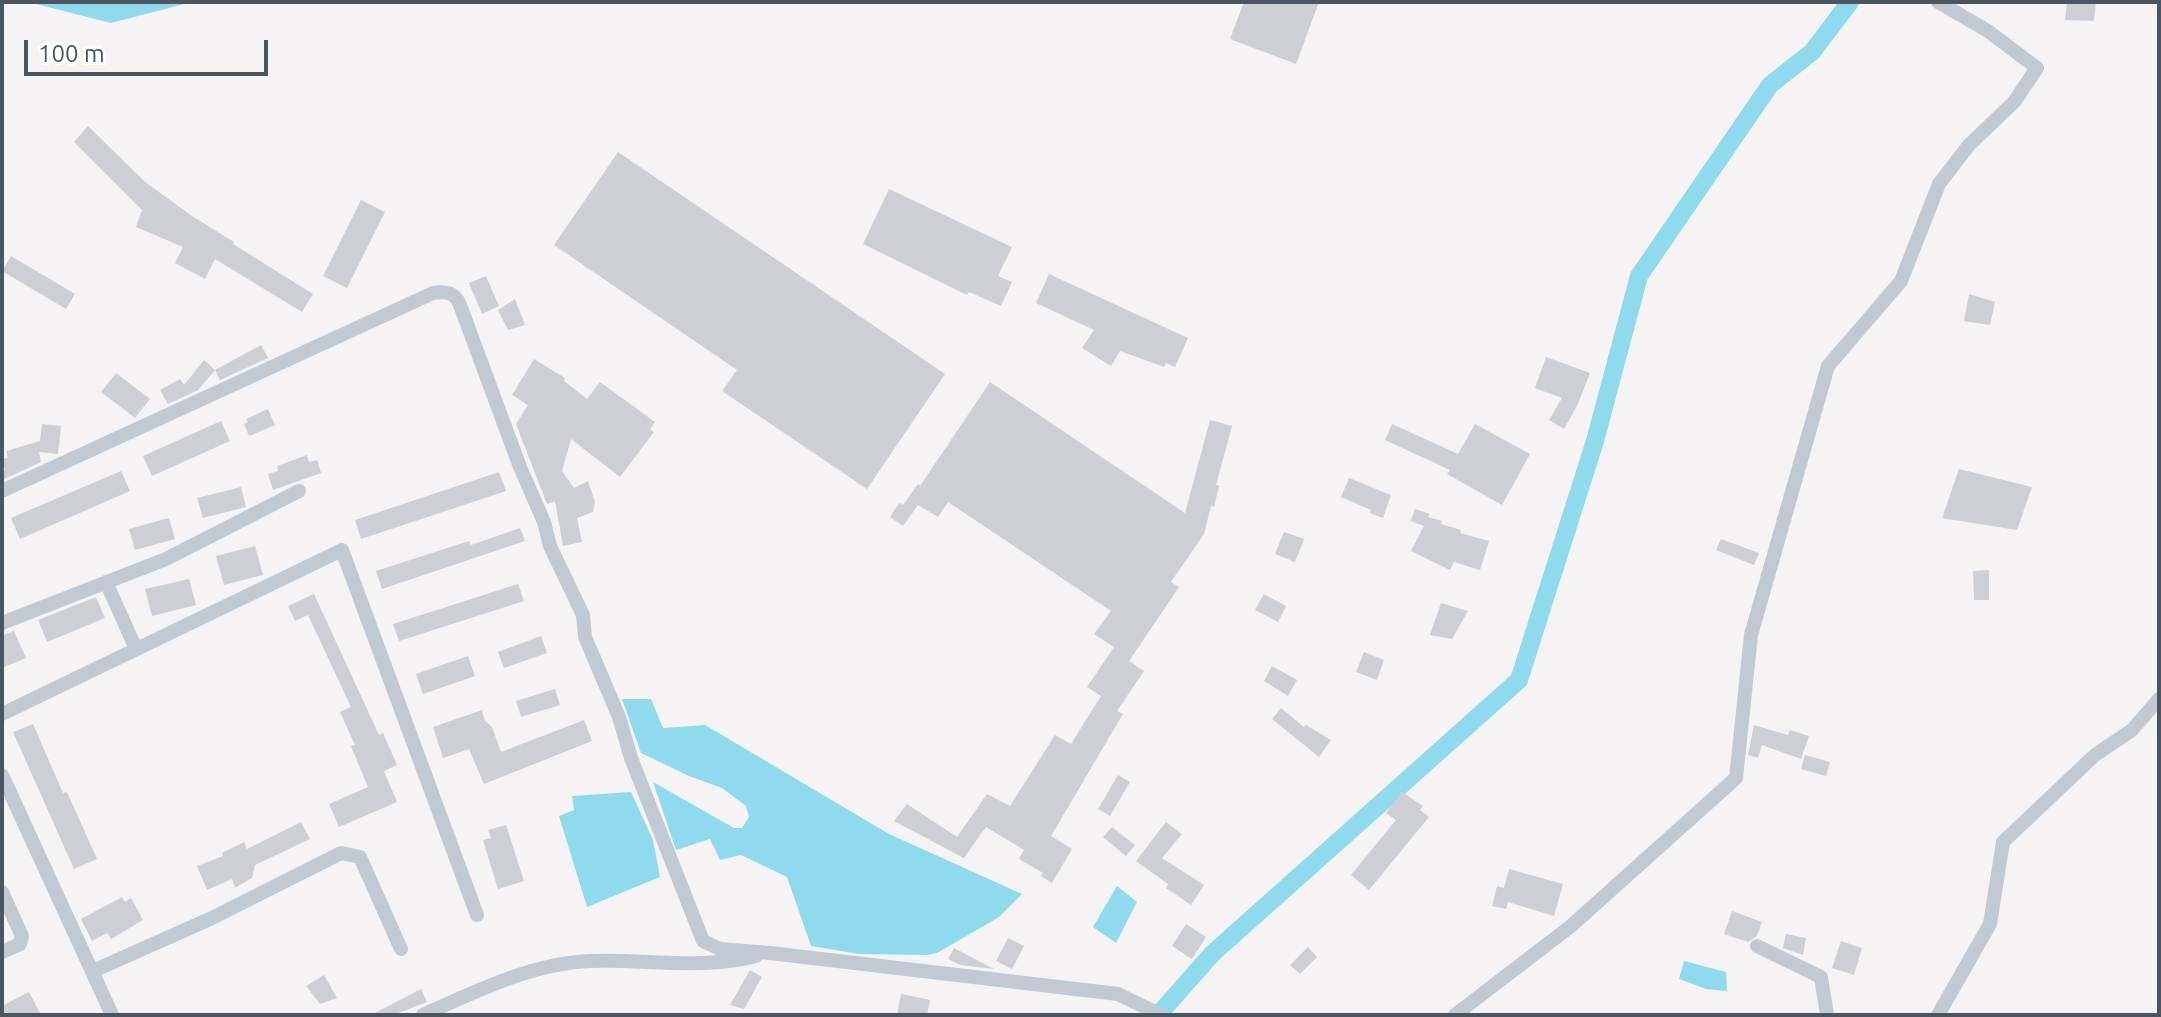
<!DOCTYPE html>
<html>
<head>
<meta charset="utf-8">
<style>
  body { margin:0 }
  #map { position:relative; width:2161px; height:1017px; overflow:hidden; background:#f5f3f3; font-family:Ubuntu,sans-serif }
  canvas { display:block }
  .frame { position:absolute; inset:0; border:4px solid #4a5661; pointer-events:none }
  .scale { position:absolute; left:24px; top:40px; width:244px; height:36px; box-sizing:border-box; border:4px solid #4a5661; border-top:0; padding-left:10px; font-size:24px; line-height:28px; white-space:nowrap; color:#4a5661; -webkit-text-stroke:6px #fff; paint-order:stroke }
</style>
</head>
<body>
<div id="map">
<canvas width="2161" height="1017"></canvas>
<div class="frame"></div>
<div class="scale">100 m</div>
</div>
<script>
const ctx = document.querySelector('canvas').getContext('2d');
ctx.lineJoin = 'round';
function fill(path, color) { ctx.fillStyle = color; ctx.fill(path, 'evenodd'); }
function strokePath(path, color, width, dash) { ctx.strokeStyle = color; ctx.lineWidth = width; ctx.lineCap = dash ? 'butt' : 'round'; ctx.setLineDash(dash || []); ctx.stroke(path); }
fill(new Path2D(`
  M28,2h164l-81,21z
  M622,699h29l12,29 42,-3 184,109 133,60 -23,23 -62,36 -10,2 -68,-1 -48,-8 -24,-69 -46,-22 -21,5 -10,-21 -34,11 -23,-68 81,46h8l7,-11 -3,-11 -24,-18 -33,-12 -48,-23z
  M631,792l22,48 7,37 -73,30 -28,-91 15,-6 -2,-14z
  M1117,886l20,16 -21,41 -23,-16z
  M1684,961l42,11 1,19 -21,-2 -27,-10z`), '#90daee');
strokePath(new Path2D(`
  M1158,1015l55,-62 306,-273 76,-239 44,-165 131,-191 42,-33 38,-50`), '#90daee', 18);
fill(new Path2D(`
  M1244,2h75l-23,62 -66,-25z
  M2067,2h29l-2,19 -29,-1z
  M88,126l57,56 47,34 42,26 -1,2 80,50 -11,18 -87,-53 -10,20 -30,-16 8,-16 -47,-20 6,-17 -68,-68z
  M618,152l327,222 -78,115 -145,-98 15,-21 -183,-125z
  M889,189l123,58 -14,29 14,6 -11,24 -32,-14 -2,3 -104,-51z
  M361,200l24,12 -38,76 -24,-12z
  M11,256l64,38 -9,15 -64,-38z
  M1049,274l139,64 -13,29 -9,-4 -2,4 -44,-16 -9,15 -29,-18 12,-18 -58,-27z
  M486,276l13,30 -17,8 -13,-31z
  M1969,294l26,8 -5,23 -26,-4z
  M515,299l10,26 -17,5 -10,-20z
  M261,345l7,13 -48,22 -5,-10z
  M1546,357l44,16 -12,31 -14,25 -15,-9 13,-22 -27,-10z
  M534,359l31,19 -1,3 23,18 13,-17 55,40 -5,7 4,3 -34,45 -49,-38 -9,32 12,17 14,-7 7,21 -2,10 -16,6 5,24 -19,4 -8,-45 -8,3 -31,-80 12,-19 -16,-10z
  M204,360l11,10 -17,20 -30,14 -8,-14 20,-11 4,6z
  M116,373l34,26 -15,19 -34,-26z
  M990,382l195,131 25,-93 22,6 -16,59 3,1 -5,21 -3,-1 -7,28 -33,48 8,5 -50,74 15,10 -27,40 6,3 -72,122 21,13 -20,34 -11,-7 2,-3 -24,-14 5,-9 -38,-23 -22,31 -70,-37 13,-17 50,33 30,-43 23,12 45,-71 16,9 30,-48 -14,-9 27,-40 -20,-13 17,-23 -163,-109 -10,15 -20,-12 -15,21 -13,-9 9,-14 4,2 15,-21 2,2z
  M268,409l7,16 -26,11 -5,-12 4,-2 -2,-3z
  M221,421l9,20 -78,35 -9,-20z
  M42,424l19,2 -3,28 -19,-2 2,10 -39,18v-9l3,-1 -3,-11 6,-1 -2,-7 34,-10z
  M1392,424l66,30 17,-30 55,30 -28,51 -55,-31 3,-4 -65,-30z
  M307,455l2,7 8,-2 4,13 -48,17 -5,-16 10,-3 -1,-5z
  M1959,469l73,18 -15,43 -75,-12z
  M121,471l9,20 -110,48 -9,-21z
  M499,472l7,19 -145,48 -6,-19z
  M1349,478l42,17 -8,23 -13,-5 1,-3 -30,-13z
  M241,487l5,20 -43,11 -6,-20z
  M1415,509l15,5 -2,3 14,4 -1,3 20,6 -1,3 29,8 -9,29 -26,-8 -4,8 -39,-19 13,-25 -13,-5z
  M169,518l6,21 -40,11 -6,-21z
  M520,528l5,13 -143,48 -6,-18 93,-30 2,4z
  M1284,532l20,7 -9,23 -20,-8z
  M1721,539l38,14 -5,12 -38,-15z
  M255,546l8,29 -39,10 -8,-29z
  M1989,570v30h-15l-1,-29z
  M189,579l7,26 -44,11 -7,-27z
  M518,584l6,17 -125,40 -6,-17z
  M314,594l65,141 4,-2 14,32 -13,6 13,31 -58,25 -10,-23 39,-17 -17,-41 4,-1 -15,-33 11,-5 -43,-92 -13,6 -7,-15z
  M1264,594l22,12 -8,16 -23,-12z
  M96,597l9,21 -58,24 -9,-22z
  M1441,603l27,8 -16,28 -22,-4z
  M14,631l12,27 -24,10v-32z
  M541,636l6,17 -43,15 -6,-16z
  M1364,652l20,8 -7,20 -21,-8z
  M468,656l7,20 -52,18 -7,-20z
  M1272,666l25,14 -9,16 -24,-15z
  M555,689l5,16 -39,12 -5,-16z
  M1281,708l23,19 2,-2 25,15 -12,17 -47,-38z
  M482,710l3,11 7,6 9,25 83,-32 8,21 -108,43 -15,-35 -26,9 -10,-31z
  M33,724l30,69 4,-1 30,67 -23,10 -61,-137z
  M1754,725l34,10 2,-5 19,6 -8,23 -39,-14 -4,13 -10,-3z
  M1805,755l25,7 -4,14 -25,-7z
  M1118,775l12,7 -20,34 -12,-7z
  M1402,792l21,14 -3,4 9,7 -60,73 -18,-15 45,-55 -10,-7z
  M301,822l9,17 -55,26 -3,13 -17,10 -3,-9 -25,11 -10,-24 26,-10 -1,-3 22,-11 3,7z
  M1166,822l16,12 -20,24 42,27 -13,20 -25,-17 2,-4 -32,-23z
  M506,825l18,56 -26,8 -15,-49 8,-2 -3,-8z
  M1112,827l23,18 -9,11 -23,-19z
  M1509,869l54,15 -9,32 -46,-14 -2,7 -14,-3 5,-20 7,2z
  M122,897l3,5 6,-4 12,22 -32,19 -4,-6 -15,8 -11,-22z
  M1732,911l30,11 -5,14 -9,6 -24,-8z
  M1186,924l20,13 -14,22 -20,-13z
  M1786,934l20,4 -3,17 -20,-7z
  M1008,938l16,8 -12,23 -16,-8z
  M1841,941l21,7 -8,27 -22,-7z
  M1308,947l9,10 -17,17 -10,-9z
  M954,948l40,21 -34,-4 -12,-6z
  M750,970l12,7 -18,32 -14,-4z
  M324,975l13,23 -17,6 -14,-18z
  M421,989l6,13 -34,13h-22z
  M29,992l12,23h-39v-9z
  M901,994l29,6 -3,15h-30z`), '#cdcfd5');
strokePath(new Path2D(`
  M2,491l431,-198c13,-2 22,-1 27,12l60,162 24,55 6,24 33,69 2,22 34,80 12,41 72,183 17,8 50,4 348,41 43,21
  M106,582l30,67
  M2,623l164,-64 133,-68
  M2,714l340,-164 135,365
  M2,775l110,240
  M2,892l20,44 -2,8 -18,8
  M1757,946l64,31 6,38
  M93,971l119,-53 129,-65 19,4 41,92
  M423,1015c54,-24 109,-52 168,-54 56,-2 110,9 165,-5
  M1455,1015l116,-89 165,-148 15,-143 77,-269 73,-85 38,-97 30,-39 45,-43 23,-34 -49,-37 -50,-29
  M1938,1015l52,-91 13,-82 92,-87 37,-25 27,-31`), '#c1cad2', 14);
</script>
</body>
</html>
